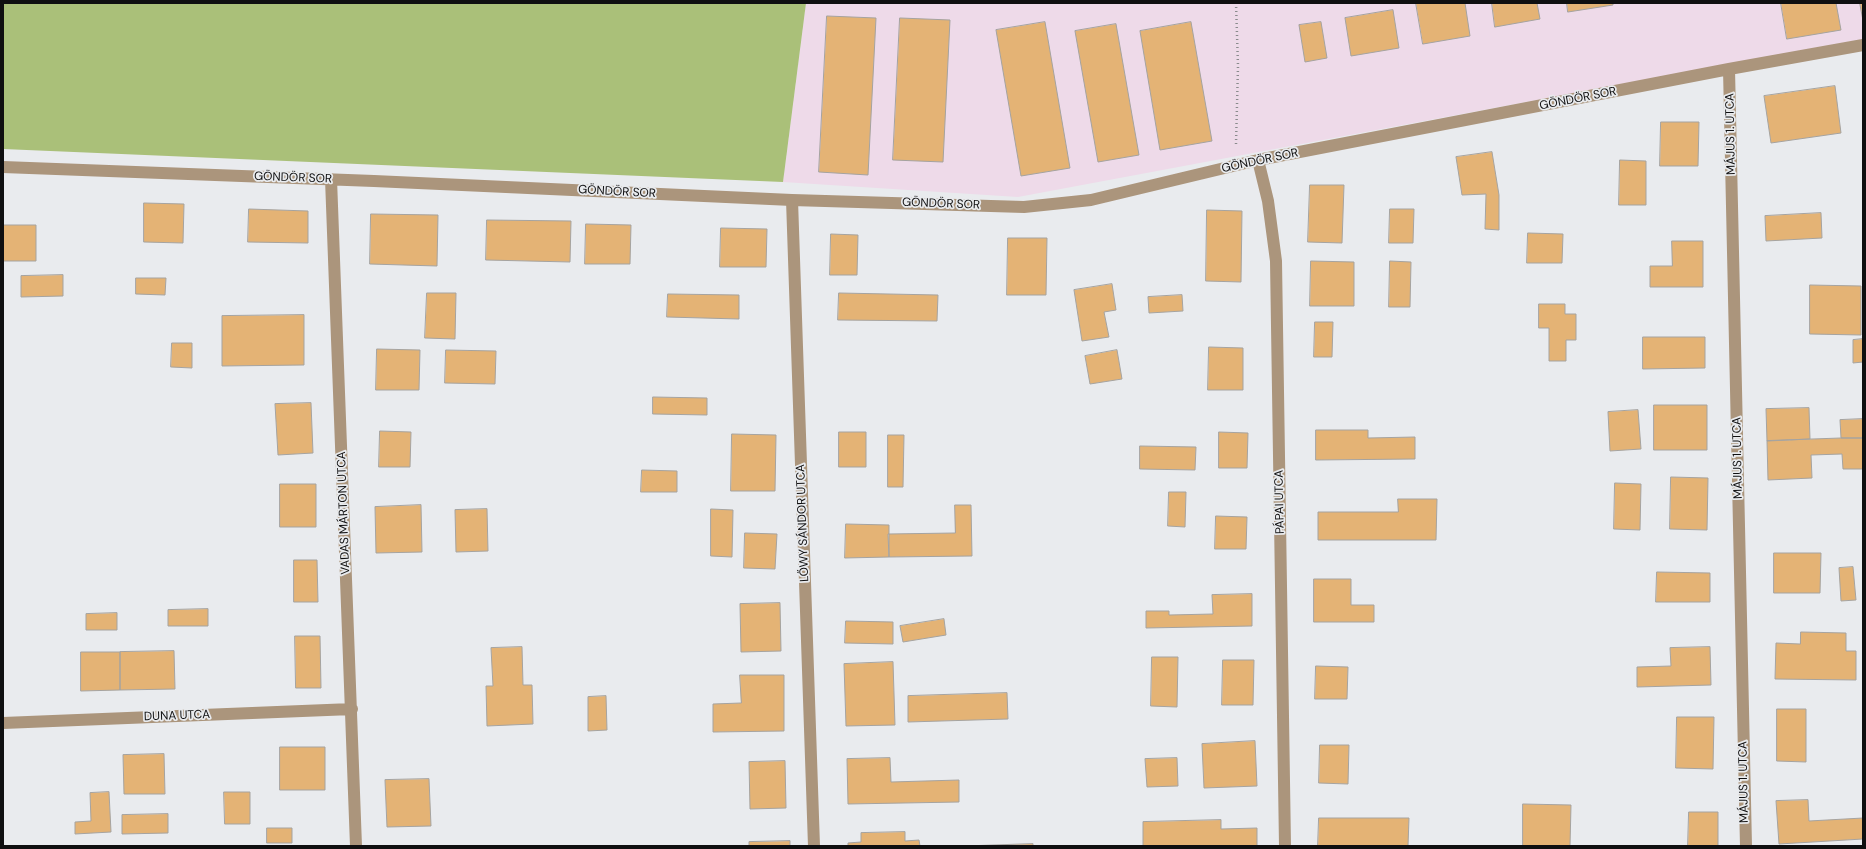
<!DOCTYPE html>
<html>
<head>
<meta charset="utf-8">
<style>
  body { margin:0 }
  #map { position:relative; width:1866px; height:849px; overflow:hidden; background:#e9ebee; font-family:"DM Sans",sans-serif }
  canvas { display:block }
  .frame { position:absolute; inset:0; border:4px solid #0f0f10; pointer-events:none }
</style>
</head>
<body>
<div id="map">
<canvas width="1866" height="849"></canvas>
<div class="frame"></div>
</div>
<script>
const ctx = document.querySelector('canvas').getContext('2d');
ctx.lineJoin = 'round';
function fill(path, color) { ctx.fillStyle = color; ctx.fill(path, 'evenodd'); }
function strokePath(path, color, width, dash) { ctx.strokeStyle = color; ctx.lineWidth = width; ctx.lineCap = dash ? 'butt' : 'round'; ctx.setLineDash(dash || []); ctx.stroke(path); }
function drawText(font, color, halo, rows, align = 'center') {
  ctx.font = font + ' "DM Sans",sans-serif'; ctx.lineWidth = 3.5; ctx.setLineDash([]); ctx.textBaseline = 'middle'; ctx.strokeStyle = halo; ctx.fillStyle = color; for (const [text, x, y, turn = 0] of rows) {
    ctx.save(); ctx.translate(x, y); ctx.rotate((+turn || 0) * Math.PI / 180); ctx.textAlign = isNaN(turn) ? turn : align; if (halo) ctx.strokeText(text, 0, 0); ctx.fillText(text, 0, 0); ctx.restore();
  }
}
fill(new Path2D(`
  M806,3h1057v36l-845,158 -235,-15z`), '#eedae9');
fill(new Path2D(`
  M3,3h803l-23,179 -780,-33z`), '#aac079');
const building = new Path2D(`
  M1416,3h49l5,33 -47,8z
  M1492,3h45l3,16 -45,8z
  M1567,3h46v2l-45,7z
  M1781,3h55l5,27 -54,9z
  M1860,3h3v17z
  M1393,10l6,38 -48,8 -6,-38z
  M827,16l49,2 -8,157 -49,-3z
  M900,18l50,2 -7,142 -50,-2z
  M1045,22l25,146 -49,8 -25,-146z
  M1191,22l21,119 -52,9 -20,-119z
  M1321,22l6,36 -22,4 -6,-37z
  M1116,24l23,131 -41,7 -23,-131z
  M1835,86l6,47 -70,10 -7,-47z
  M1661,122h38l-1,44h-38z
  M1492,152l7,43v35l-14,-1 1,-35 -24,1 -6,-38z
  M1620,160l26,1v44h-27z
  M1310,185h34l-2,58 -34,-1z
  M144,203l40,1 -1,39 -39,-1z
  M249,209l59,2v32l-60,-1z
  M1390,209h24l-1,34h-24z
  M1207,210l35,1 -1,71 -35,-1z
  M1821,213l1,25 -56,3 -1,-25z
  M371,214l67,1 -1,51 -67,-2z
  M487,220l84,1 -1,41 -84,-2z
  M586,224l45,1 -1,39h-45z
  M3,225h33v36h-33z
  M721,228l46,1 -1,38h-46z
  M1528,233l35,1 -1,29h-35z
  M831,234l27,1 -1,40h-27z
  M1008,238h39l-1,57h-39z
  M1672,241h31v46h-53v-21h22z
  M1311,261l43,1v44h-44z
  M1390,261l21,1 -1,45h-21z
  M63,275v21l-42,1v-21z
  M136,278h30l-1,17 -29,-1z
  M1112,284l4,26 -12,2 5,25 -27,4 -8,-51z
  M1810,285l51,1v49l-51,-1z
  M427,293h29l-1,46 -30,-1z
  M839,293l99,2 -1,26 -99,-1z
  M668,294l71,1v24l-72,-2z
  M1182,295l1,16 -34,2 -1,-16z
  M1539,304h26v10h11v26h-10v21h-17v-33h-10z
  M304,315v50l-82,1v-50z
  M1315,322h18l-1,35h-18z
  M1643,337h62v31l-62,1z
  M1863,339v23l-10,1v-23z
  M172,343h20v25l-21,-1z
  M1209,347l34,1v42h-35z
  M377,349l43,1 -1,40h-43z
  M446,350l50,1 -1,33 -50,-1z
  M1117,350l5,29 -32,5 -5,-28z
  M653,397l54,1v17l-54,-1z
  M311,403l2,50 -35,2 -3,-51z
  M1654,405h53v45h-53z
  M1809,408l1,31 -43,2 -1,-32z
  M1638,410l3,39 -31,2 -2,-39z
  M1863,419v19h-22l-1,-18z
  M1316,430h52v8l47,-1v22l-99,1z
  M380,431l31,1 -1,35h-31z
  M839,432h27v35h-27z
  M1219,432l29,1 -1,35h-28z
  M732,434l44,1 -1,56h-44z
  M888,435h16l-1,52h-15z
  M1841,438h22v31h-20l-1,-15 -31,1 1,23 -44,2 -1,-39z
  M1140,446l56,1 -1,23 -55,-1z
  M642,470l35,1v21h-36z
  M1671,477l37,1 -1,52 -37,-1z
  M1615,483l26,1 -1,46 -26,-1z
  M280,484h36v43h-36z
  M1169,492h17l-1,35 -17,-1z
  M1398,499h39l-1,41h-118v-28h80z
  M421,505l1,47 -46,1 -1,-46z
  M955,505h16l1,51 -83,1 -1,-23 67,-1z
  M487,509l1,42 -32,1 -1,-42z
  M711,509l22,1 -1,47 -21,-1z
  M1216,516l31,1 -1,32h-31z
  M846,524l43,1v32l-44,1z
  M745,533l32,1 -2,35 -31,-1z
  M1774,553h47l-1,40h-46z
  M294,560h23l1,42h-24z
  M1853,567l3,33 -15,1 -2,-33z
  M1657,572l53,1v29h-54z
  M1314,579h37v26h23v17h-60z
  M1252,594v32l-106,2v-17h23v4l44,-1 -1,-19z
  M780,603l1,48 -40,1 -1,-48z
  M208,609v17h-40v-16z
  M117,613v17h-31v-16z
  M944,619l2,16 -43,7 -3,-16z
  M846,621l47,1v22l-48,-1z
  M1801,632l45,1v18h10v29l-81,-1 1,-36 24,1z
  M295,636h25l1,52h-25z
  M522,647l1,38h9l1,39 -46,2 -1,-40h7l-2,-38z
  M1710,647l1,38 -74,2v-20l34,-1 -1,-18z
  M174,651l1,38 -55,1v-38z
  M81,652h39v38l-39,1z
  M1152,657h26l-1,50 -26,-1z
  M1223,660h31l-1,45h-31z
  M893,662l2,63 -49,1 -2,-62z
  M1316,666l32,1 -1,32h-32z
  M740,675h44v56l-71,1v-28l28,-1z
  M1007,693l1,26 -100,3v-26z
  M606,696l1,34 -19,1v-34z
  M1777,709h29v53l-29,-1z
  M1677,717h37l-1,52 -37,-1z
  M1255,741l2,45 -53,2 -2,-44z
  M1320,745h29l-1,39 -29,-1z
  M280,747h45v43h-45z
  M164,754l1,40h-41l-1,-39z
  M890,758l1,24 68,-2v22l-111,2 -1,-45z
  M1177,758l1,28 -31,1 -2,-28z
  M785,761l1,47 -36,1 -1,-47z
  M429,779l2,47 -44,1 -2,-47z
  M109,792l2,40 -36,2v-12l16,-1 -1,-28z
  M224,792h26v32h-25z
  M1808,800l1,21 54,-3v21l-84,5 -3,-43z
  M1523,804l48,1 -1,41h-47z
  M1689,812h29v34h-30z
  M168,814v19l-46,1v-19z
  M1319,818h90l-1,28h-90z
  M1221,820v9l36,-1v18h-114v-24z
  M267,828h25v15h-25z
  M905,832v9l14,-1 1,6h-72v-3l13,-1v-9z
  M790,841v5h-41v-4z
  M1033,844v2h-68z`);
fill(building, '#e4b375');
strokePath(building, '#a5a3a0', 1);
strokePath(new Path2D(`
  M1236,3l2,63 -2,78`), '#8a8b8d', 2.5, [1, 3]);
strokePath(new Path2D(`
  M1729,69l17,777
  M1258,160l10,41 8,60 9,585
  M3,167l371,14 418,19 232,7 67,-7 167,-40 471,-91 134,-24
  M331,179l25,667
  M792,200l22,646
  M3,723l349,-14`), '#ab957c', 12);
drawText('12px', '#0f0f10', '#e9ebee', [
  ["GÖNDÖR SOR",1578,99,-11],
  ["MÁJUS 1. UTCA",1731,134,-91],
  ["GÖNDÖR SOR",1260,161,-12],
  ["GÖNDÖR SOR",293,178,2],
  ["GÖNDÖR SOR",617,192,3],
  ["GÖNDÖR SOR",941,204,2],
  ["MÁJUS 1. UTCA",1738,458,-91],
  ["PÁPAI UTCA",1280,502,-91],
  ["VADAS MÁRTON UTCA",344,513,-92],
  ["LŐWY SÁNDOR UTCA",803,523,-92],
  ["DUNA UTCA",177,716,-2],
  ["MÁJUS 1. UTCA",1744,782,-91]
]);
</script>
</body>
</html>
